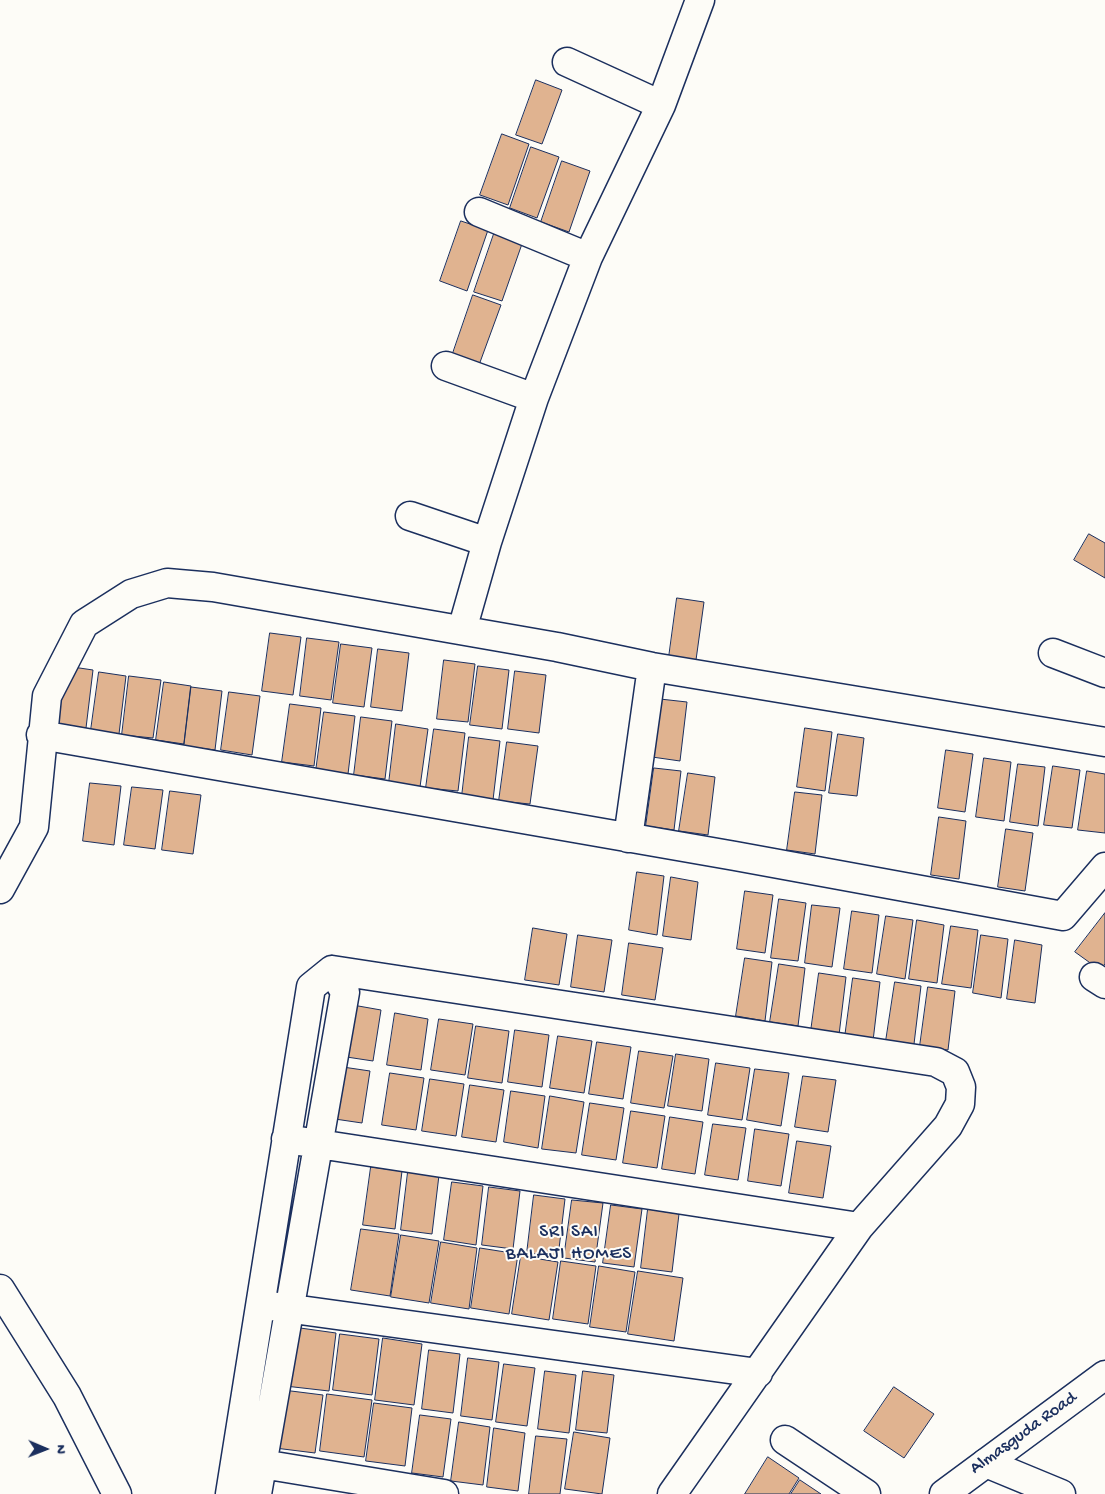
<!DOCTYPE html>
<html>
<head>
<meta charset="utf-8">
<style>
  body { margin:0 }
  #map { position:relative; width:1105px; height:1494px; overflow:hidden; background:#fdfcf7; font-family:"Gochi Hand",sans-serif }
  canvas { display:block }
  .north { position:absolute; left:20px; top:1424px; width:50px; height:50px; -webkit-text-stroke:4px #fdfcf7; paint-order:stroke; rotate:91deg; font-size:14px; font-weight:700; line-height:20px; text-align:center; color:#1b2f5e }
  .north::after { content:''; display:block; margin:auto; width:18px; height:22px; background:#1b2f5e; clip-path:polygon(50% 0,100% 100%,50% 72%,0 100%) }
</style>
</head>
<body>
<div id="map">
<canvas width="1105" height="1494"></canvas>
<div class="north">N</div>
</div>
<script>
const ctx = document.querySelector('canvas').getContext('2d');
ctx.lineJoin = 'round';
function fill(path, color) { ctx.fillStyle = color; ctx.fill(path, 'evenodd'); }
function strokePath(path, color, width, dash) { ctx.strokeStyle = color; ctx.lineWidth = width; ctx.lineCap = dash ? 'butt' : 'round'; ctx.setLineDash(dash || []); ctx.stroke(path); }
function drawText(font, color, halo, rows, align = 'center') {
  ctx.font = font + ' "Gochi Hand",sans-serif'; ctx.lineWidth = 4; ctx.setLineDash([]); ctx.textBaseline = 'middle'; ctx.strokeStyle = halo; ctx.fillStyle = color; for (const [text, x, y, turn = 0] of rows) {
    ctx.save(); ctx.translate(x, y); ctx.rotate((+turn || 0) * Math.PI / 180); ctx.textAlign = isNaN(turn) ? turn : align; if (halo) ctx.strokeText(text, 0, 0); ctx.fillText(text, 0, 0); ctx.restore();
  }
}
const building = new Path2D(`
  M536,80l26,10 -20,54 -26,-9z
  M502,134l27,10 -21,61 -28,-10z
  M531,147l28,10 -22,61 -27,-10z
  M562,161l28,10 -21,61 -28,-10z
  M461,221l27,9 -21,61 -27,-10z
  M495,231l28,10 -21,60 -28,-9z
  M473,295l28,10 -22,60 -27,-9z
  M1089,534l16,9v35l-31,-18z
  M677,598l27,4 -8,58 -27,-3z
  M270,633l31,4 -8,58 -31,-4z
  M307,638l32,4 -8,58 -31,-4z
  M341,644l31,4 -8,59 -31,-4z
  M378,649l31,4 -7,58 -31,-4z
  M444,660l31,4 -7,58 -31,-3z
  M66,666l27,4 -7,58 -28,-4z
  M478,666l31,4 -7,59 -32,-4z
  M515,671l31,4 -7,58 -31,-4z
  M99,672l27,4 -7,58 -28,-4z
  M129,676l32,4 -8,58 -31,-3z
  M164,682l27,4 -7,58 -28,-4z
  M191,687l31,4 -7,59 -31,-4z
  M229,692l31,4 -8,59 -31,-5z
  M660,699l27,3 -7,59 -28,-4z
  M290,704l31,4 -7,58 -32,-4z
  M324,712l31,4 -7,58 -32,-3z
  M361,717l31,4 -7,58 -31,-4z
  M396,724l32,5 -8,58 -31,-4z
  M805,728l27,4 -7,59 -28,-4z
  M434,729l31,4 -7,58 -32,-3z
  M838,734l26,4 -7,58 -28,-3z
  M469,737l31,4 -7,59 -31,-4z
  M507,742l31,4 -8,58 -31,-3z
  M946,750l27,4 -8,58 -27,-4z
  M984,758l27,4 -7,59 -28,-4z
  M1018,764l27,3 -7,59 -28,-4z
  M1053,766l27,4 -8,58 -28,-3z
  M654,768l27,3 -7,59 -28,-4z
  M1087,771l18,3v59l-27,-3z
  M688,773l27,4 -7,58 -29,-4z
  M90,783l31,3 -7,59 -31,-4z
  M132,787l31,3 -8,59 -31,-4z
  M170,791l31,4 -8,59 -31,-4z
  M795,792l27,3 -7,59 -28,-4z
  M939,817l27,4 -7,58 -28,-4z
  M1006,829l27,4 -8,58 -27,-4z
  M637,872l27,4 -7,59 -28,-5z
  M671,877l27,5 -7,58 -28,-4z
  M745,891l28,4 -8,58 -28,-4z
  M779,899l27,4 -8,58 -27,-3z
  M812,905l28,3 -8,59 -27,-4z
  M852,911l27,4 -7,58 -28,-4z
  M1105,913v51l-5,6 -25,-18z
  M886,916l27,4 -8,59 -28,-5z
  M917,920l27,5 -7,58 -28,-4z
  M951,926l27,4 -7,58 -29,-4z
  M533,928l34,6 -8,51 -34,-5z
  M578,935l34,5 -8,52 -33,-5z
  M981,935l27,4 -7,59 -28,-5z
  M1015,940l27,5 -7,58 -28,-4z
  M629,943l34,5 -8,52 -33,-5z
  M745,958l27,4 -7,59 -29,-5z
  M779,964l26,4 -7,58 -28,-4z
  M819,973l27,4 -7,58 -28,-4z
  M853,978l27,4 -7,59 -28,-4z
  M895,982l26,4 -7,58 -28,-3z
  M928,987l27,4 -7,59 -28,-4z
  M347,1004l34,6 -8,51 -33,-5z
  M395,1013l33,6 -7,51 -34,-5z
  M439,1019l34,5 -8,51 -34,-5z
  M476,1026l33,5 -7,52 -34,-5z
  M515,1030l34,5 -7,52 -34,-5z
  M558,1036l34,5 -8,52 -34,-5z
  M597,1042l34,5 -8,52 -34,-5z
  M639,1051l34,5 -9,52 -33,-5z
  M676,1054l33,5 -7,52 -34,-5z
  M716,1063l34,5 -8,52 -34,-5z
  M336,1066l34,5 -8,52 -34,-5z
  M755,1069l34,4 -8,53 -34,-6z
  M390,1073l34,5 -8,52 -34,-5z
  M803,1076l33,4 -8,52 -33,-5z
  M430,1079l34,5 -8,52 -34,-5z
  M470,1085l34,5 -8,52 -34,-5z
  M511,1091l34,5 -7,52 -34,-6z
  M550,1096l34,6 -8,51 -34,-4z
  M590,1103l34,5 -8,52 -34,-5z
  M631,1111l34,5 -8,52 -34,-5z
  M670,1117l33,5 -8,52 -33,-5z
  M713,1124l33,4 -8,52 -33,-5z
  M755,1129l34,5 -8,52 -33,-5z
  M797,1141l34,5 -8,52 -34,-5z
  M371,1167l31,4 -7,58 -32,-4z
  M408,1172l31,3 -7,59 -31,-4z
  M452,1182l31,4 -7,59 -32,-5z
  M489,1187l31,4 -7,58 -31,-4z
  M534,1195l31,4 -7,58 -31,-4z
  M572,1200l31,3 -8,59 -31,-4z
  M611,1205l31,4 -8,58 -31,-4z
  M648,1209l31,5 -7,58 -31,-4z
  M361,1229l38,5 -9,62 -39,-6z
  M401,1235l38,6 -10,62 -38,-6z
  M441,1242l36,6 -8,61 -38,-6z
  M480,1248l38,6 -9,60 -38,-6z
  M521,1256l37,6 -9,58 -37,-6z
  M561,1261l35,5 -8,58 -35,-5z
  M599,1266l36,6 -9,60 -36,-5z
  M638,1271l45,7 -9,63 -46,-7z
  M293,1327l43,6 -7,58 -44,-5z
  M340,1334l39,5 -7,56 -39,-5z
  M383,1338l39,6 -8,61 -39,-5z
  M429,1350l31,4 -7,59 -31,-4z
  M468,1358l31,4 -7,58 -31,-4z
  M504,1364l31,4 -8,58 -31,-4z
  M545,1371l31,4 -7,58 -31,-4z
  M583,1371l31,4 -7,58 -31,-3z
  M894,1387l40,27 -30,44 -40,-27z
  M283,1390l40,5 -8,58 -40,-5z
  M327,1394l45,6 -8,57 -44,-6z
  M374,1403l38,5 -7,58 -39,-5z
  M420,1415l31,4 -8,58 -31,-4z
  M459,1422l31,5 -7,58 -32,-4z
  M494,1428l31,5 -7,58 -31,-4z
  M574,1432l36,6 -8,56 -37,-5z
  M536,1436l31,3 -7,55h-31z
  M768,1457l31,21 -10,16h-44z
  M800,1480l21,14h-30z`);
fill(building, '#e0b390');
strokePath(building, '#1b2f5e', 1);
const minor = new Path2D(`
  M567,62l94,43
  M479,212l109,45
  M446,366l88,32
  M410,516l77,26
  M462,630l25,-88 47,-144 54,-141 73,-152 39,-105
  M1053,653l52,20
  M41,735l694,121 328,60 42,-49
  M628,838l24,-171
  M0,889l34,-62 13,-131 37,-72 47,-30 36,-11 46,4 344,60 95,20 453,75
  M1094,977l11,7
  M286,1139l573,88
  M271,1306l487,67
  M785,1440l81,54
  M244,1461l200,33
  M986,1463l75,31
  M230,1494l81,-507 21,-17 604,92 19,10 6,15 -1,17 -12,22 -89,101 -187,267
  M257,1494l88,-502 -13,-22`);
const tertiary = new Path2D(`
  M944,1494l161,-119`);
const secondary = new Path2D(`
  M0,1289l67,107 50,98`);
strokePath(minor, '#1b2f5e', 31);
strokePath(tertiary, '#1b2f5e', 31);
strokePath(secondary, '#1b2f5e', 31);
strokePath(minor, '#fdfcf7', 28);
strokePath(tertiary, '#fdfcf7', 28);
strokePath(secondary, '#fdfcf7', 28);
drawText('18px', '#1b2f5e', '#fdfcf7', [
  ["Almasguda Road",1024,1434,-36]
]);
ctx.letterSpacing = '1px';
drawText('19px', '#1b2f5e', '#fdfcf7', [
  ["SRI SAI",569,1233],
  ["BALAJI HOMES",569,1255]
]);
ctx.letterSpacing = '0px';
</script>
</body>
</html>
